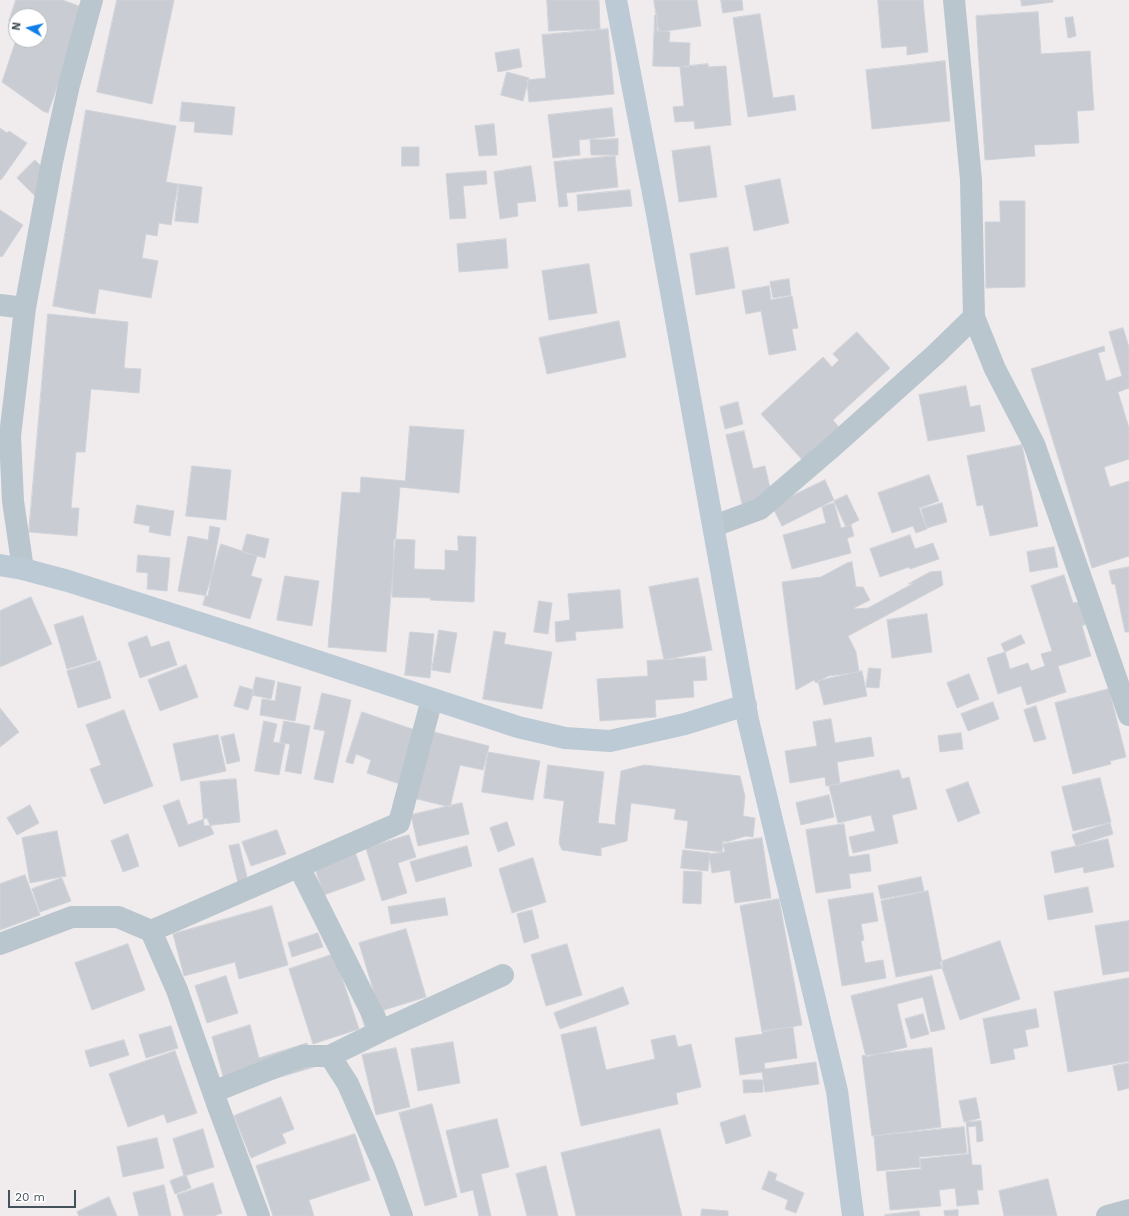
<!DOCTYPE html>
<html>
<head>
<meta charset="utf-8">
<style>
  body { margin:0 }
  #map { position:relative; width:1129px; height:1216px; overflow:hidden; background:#f0eced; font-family:"Work Sans",sans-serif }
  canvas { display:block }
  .north { position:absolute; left:8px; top:8px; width:40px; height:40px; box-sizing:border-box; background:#fff; border:1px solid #b4babd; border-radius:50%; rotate:278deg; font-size:11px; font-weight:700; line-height:16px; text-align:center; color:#44525b }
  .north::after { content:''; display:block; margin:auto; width:14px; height:18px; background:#0f7ee7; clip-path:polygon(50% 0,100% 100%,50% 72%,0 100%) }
  .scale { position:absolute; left:8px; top:1190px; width:68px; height:18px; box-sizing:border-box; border:2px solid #44525b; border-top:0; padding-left:5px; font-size:12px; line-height:14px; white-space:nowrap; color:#44525b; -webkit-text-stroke:3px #fff; paint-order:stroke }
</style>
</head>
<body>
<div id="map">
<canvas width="1129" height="1216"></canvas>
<div class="north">N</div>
<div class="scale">20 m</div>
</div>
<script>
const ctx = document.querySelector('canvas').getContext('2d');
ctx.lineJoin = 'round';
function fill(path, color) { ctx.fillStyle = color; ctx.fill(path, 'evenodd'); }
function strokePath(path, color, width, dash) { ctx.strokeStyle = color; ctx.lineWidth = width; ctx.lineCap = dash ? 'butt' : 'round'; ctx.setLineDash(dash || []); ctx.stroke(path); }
const building = new Path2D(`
  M16,0h46l23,8 -37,105 -5,-2 -41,-29 14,-42h24v-24h-24v10l-7,-5z
  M117,0h57l-22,104 -55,-12z
  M547,0h52l1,29 -51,2z
  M654,0h43l4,26 -42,6z
  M721,0h21l1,10 -20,3z
  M878,0h45l5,52 -21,3v-9l-25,2z
  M1021,0h32v2l-31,4z
  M1038,12l3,42 49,-3 4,59 -17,1 2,32 -45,2 1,11 -50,4 -9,-144z
  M760,14l13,84 21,-3 2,15 -48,7 -15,-99z
  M655,15h2v16l13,1 -1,10 21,1 -1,24 -36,-1z
  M1073,17l3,19 -8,2 -3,-20z
  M608,29l6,65 -85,8 -2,-22 19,-2 -4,-43z
  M519,49l3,18 -24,5 -3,-19z
  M945,61l5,60 -78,8 -6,-59z
  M708,64v3l18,-1 5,59 -36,4 -1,-8 -19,1 -2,-15 11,-1 -4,-39z
  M507,72l22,6 -6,23 -22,-6z
  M182,102l53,5 -3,28 -38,-3 1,-10 -15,-1z
  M612,108l3,28 -36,4 1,15 -27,3 -5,-43z
  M86,110l90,16 -10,56 12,2 -7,41 -12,-2 -2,13 -11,-2 -4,24 16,3 -7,37 -52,-9 -4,25 -42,-8z
  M494,124l3,31 -18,1 -4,-30z
  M0,128l7,5 2,-2 18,12 -26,37 -1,-1z
  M618,139v16h-27l-1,-15z
  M710,146l7,51 -38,5 -7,-51z
  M402,147h17v19h-17z
  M615,156l3,31 -52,6 2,13 -9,1 -5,-45z
  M35,160l18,18 -18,18 -18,-18z
  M531,166l5,35 -19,2 1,13 -18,3 -6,-47z
  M486,171l1,13 -24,2 3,32 -16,1 -4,-45z
  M780,179l9,44 -35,8 -9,-45z
  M179,184l23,3 -4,36 -23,-2z
  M630,190l2,16 -54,5 -1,-16z
  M1000,201h25v86l-39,1 -1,-66h15z
  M0,210l23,15 -21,32 -2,-1z
  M506,239l2,29 -49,4 -2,-28z
  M728,247l7,41 -39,7 -6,-41z
  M589,264l8,49 -48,7 -7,-49z
  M789,279l2,16 -18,3 -3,-16z
  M769,286l2,14 21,-4 6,32 -6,1 4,21 -27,5 -8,-44 -15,3 -4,-23z
  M48,314l80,8 -4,46 17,1 -2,24 -48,-4 -6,63h-9l-5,56h8l-2,28 -48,-4z
  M619,321l7,36 -79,17 -8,-36z
  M1123,328l6,19v41l-11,4 11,36v31l-25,8 6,20 19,-6v75l-37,12 -61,-199 73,-23 1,5 -7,2 8,28 16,-5 -13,-44z
  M857,332l33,36 -57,52 8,10 -36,33 -44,-49 62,-57 9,10 7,-7 -6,-6z
  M966,386l4,21 10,-2 5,26 -57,10 -9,-46z
  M738,402l5,22 -18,5 -5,-22z
  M410,426l54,4 -5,63 -59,-6 -14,165 -58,-5 14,-155 18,1 1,-16 44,4z
  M744,431l9,38 12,-3 7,31 -30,7 -16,-69z
  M1022,445l16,81 -48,10 -7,-31 -6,1 -10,-50z
  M192,466l39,4 -5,50 -40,-4z
  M929,475l10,26 -20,7 8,21 -11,4 -3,-7 -21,7 -14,-40z
  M825,480l9,20 -52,26 -10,-20z
  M847,495l12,25 -13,7 -12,-26z
  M834,503l7,25 10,-3 3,11 -7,2 4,15 -59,16 -9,-34 43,-12 -4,-16z
  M942,503l5,19 -20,6 -6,-19z
  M137,505l37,6 -4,25 -21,-4 1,-6 -16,-3z
  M210,526l10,2 -12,68 -30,-5 10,-55 20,4z
  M247,534l22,5 -4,19 -23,-6z
  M910,535l5,14 18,-6 6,16 -29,10 -1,-2 -29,10 -10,-28z
  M458,536l18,1 -2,65 -44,-2 1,-2 -39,-1 2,-58 21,1 -1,29 31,1v-20l13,1z
  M221,544l36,12 -6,20 11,3 -12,40 -47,-14z
  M1054,547l4,20 -28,5 -3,-20z
  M138,555l32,3 -3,33 -20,-2 1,-16 -11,-1z
  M852,562l4,25h7l7,13 -16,8 1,1 13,-1 46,-25 -6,1 22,-12 11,-1 2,14 -95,51 8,16 3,20 -31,4 -12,7 -2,-3 -18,10 -14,-108 39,-5 26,-14z
  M1129,567v65h-4l-10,-48h-3l-3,-13z
  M1064,575l9,28 6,-1 7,22 -4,2 9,30 -33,10 8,26 -39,13 -6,-19 -23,8 -11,-36 18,-6 5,17 18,-6 3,8 14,-5 -4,-12 11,-3 -21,-65z
  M285,576l34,5 -7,45 -35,-6z
  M698,578l14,72 -48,10 -15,-73z
  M620,590l3,38 -48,4 1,8 -20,2 -1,-20 15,-2 -2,-26z
  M31,597l21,47 -52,23v-56z
  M539,601l13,2 -4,31 -14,-2z
  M927,614l5,38 -40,6 -5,-38z
  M83,616l14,44 -30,9 -13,-44z
  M439,630l18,3 -7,40 -18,-3z
  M494,631l12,2 -2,11 48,8 -10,57 -59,-10z
  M410,632l24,2 -4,44 -25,-3z
  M1021,635l4,8 -20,9 -4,-8z
  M147,636l4,11 18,-6 8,24 -37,13 -12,-35z
  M705,657l2,23 -14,1 1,16 -39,3 1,17 -56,4 -3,-42 51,-3 -1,-15z
  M100,661l11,37 -33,10 -11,-37z
  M186,665l12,32 -38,14 -12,-31z
  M869,668l12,1 -2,19 -13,-1z
  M862,671l5,25 -43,9 -6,-24z
  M969,674l10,25 -22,9 -10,-25z
  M256,677l19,4 -4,18 -19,-4z
  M278,682l23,5 -6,34 -35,-6 2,-16 13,2z
  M240,686l14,4 -6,20 -14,-4z
  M1109,689l17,68 -16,4 1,3 -38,10 -18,-71z
  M322,693l29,7 -18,83 -19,-4 11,-48 -11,-2z
  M993,702l6,17 -31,12 -7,-17z
  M1036,706l10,33 -12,3 -10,-32z
  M0,708l19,24 -19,15z
  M124,710l29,76 -49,18 -14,-35 11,-4 -15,-40z
  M362,712l56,19 -18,53 -33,-11 4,-13 -15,-6 -3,10 -7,-2z
  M831,719l4,24 36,-6 3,19 -37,6 3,22 -14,2 -1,-9 -35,6 -5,-32 32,-5 -4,-24z
  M264,721l13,3 -4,18 12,2 -6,31 -24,-4z
  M284,721l26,5 -9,48 -16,-3 5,-27 -10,-1z
  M430,731l59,15 -6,24 -23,-5 -10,42 -37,-9z
  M961,733l2,16 -23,3 -2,-16z
  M234,734l6,27 -13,3 -6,-27z
  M218,735l8,36 -45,10 -8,-37z
  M488,752l52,9 -7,39 -51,-8z
  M548,765l56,7 -6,51 18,2 -1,-4 6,-50 23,-6 96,11 5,20 -2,20 12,2 -2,19 -7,-1 -20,6 -3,-1 -1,11 -37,-4 3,-27 -14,-2 2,-10 -45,-6 -4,38 -26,7v8l-39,-6 -3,-7 5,-42 -20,-3z
  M899,770l3,9 7,-2 8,32 -25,6 6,28 -45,10 -4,-16 26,-6 -4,-16 -33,8 -9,-37z
  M1100,778l11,44 -38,9 -11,-44z
  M236,779l4,43 -36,4 -4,-44z
  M968,782l12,31 -22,9 -12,-32z
  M829,795l5,22 -33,8 -5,-22z
  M179,800l9,25 19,-7 7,16 -35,13 -16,-41z
  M462,803l7,31 -51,12 -7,-31z
  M30,805l9,18 -22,12 -10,-17z
  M507,822l8,23 -17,7 -8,-24z
  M1110,823l3,11 -37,12 -4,-11z
  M844,824l5,33 20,-3 2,17 -22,3 2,14 -35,5 -10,-63z
  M277,830l9,24 -35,12 -9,-24z
  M57,831l9,45 -36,7 -8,-45z
  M128,834l11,32 -16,6 -12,-31z
  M409,835l7,22 -18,6 9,30 -25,8 -16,-53z
  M762,838l9,60 -36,5 -5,-33 -18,3 -3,-19 16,-2 -2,-8z
  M1108,839l6,28 -30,6 -1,-6 -28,6 -4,-21z
  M239,844l9,37 -10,2 -9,-37z
  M467,846l5,20 -56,16 -6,-20z
  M354,849l11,31 -41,15 -11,-32z
  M683,850l27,3 -2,18 -27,-3z
  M533,858l13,44 -34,11 -13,-44z
  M684,871l18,1 -1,32 -18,-1z
  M25,875l15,40 -40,15v-46z
  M921,877l3,14 -43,8 -3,-13z
  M62,878l9,23 -31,11 -8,-23z
  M1088,887l5,25 -45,8 -4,-24z
  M928,891l15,77 -47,9 -15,-76z
  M873,893l5,28 -17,3 3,16 -3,1 4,22 18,-3 3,18 -44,8 -14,-86z
  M445,898l3,17 -57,9 -3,-17z
  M779,899l23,126 -40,7 -22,-126z
  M272,906l16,59 -49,14 -4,-17 -51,14 -11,-42z
  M532,910l7,28 -15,5 -7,-29z
  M1129,921v50l-26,4 -8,-49z
  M406,929l20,68 -42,13 5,18 -22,7 -9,-31 18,-5 -17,-56z
  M318,933l5,14 -31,10 -4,-14z
  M1000,941l20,58 -60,21 -20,-58z
  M128,944l17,46 -53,20 -17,-47z
  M567,944l15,51 -36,11 -15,-51z
  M334,954l25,75 -46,15 -24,-75z
  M226,976l12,37 -31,10 -12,-37z
  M932,976l13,53 -14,3 -8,-35 -26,7 10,43 -41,10 -15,-61z
  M1129,978v83l-61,11 -14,-80z
  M623,987l6,17 -69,25 -6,-16z
  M1036,1009l3,18 -14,3 3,16 -15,3 2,10 -24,5 -8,-45z
  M923,1014l6,20 -18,5 -6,-20z
  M250,1025l9,33 48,-15 7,24 -57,17 -34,-8 -11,-39z
  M171,1026l7,22 -32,10 -7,-23z
  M596,1027l10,43 49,-11 -4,-19 24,-5 3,12 13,-3 10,43 -25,6 2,11 -97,22 -20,-91z
  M793,1027l4,31 -33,5 1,6 51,-7 3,22 -54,8 -3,-20 -22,3 -5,-37 28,-4 -1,-3z
  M124,1040l5,15 -39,12 -5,-16z
  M453,1042l7,41 -42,8 -7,-42z
  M396,1048l14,59 -34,8 -14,-60z
  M932,1048l9,79 -69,9 -10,-80z
  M175,1051l22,62 -30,10 -3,-9 -36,13 -19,-53z
  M1129,1063v25l-11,3 -5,-25z
  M743,1080h20v12l-19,1z
  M281,1097l13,32 -12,5 4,9 -35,15 -17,-42z
  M976,1098l4,20 -16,4 -5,-21z
  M432,1104l25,93 -32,9 -26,-93z
  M745,1115l6,21 -25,8 -6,-21z
  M497,1119l12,48 -28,7 10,42h-12l-6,-26 -12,3 -15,-62z
  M981,1121l2,20 -6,1 -1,-16 -8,1 4,38h9l2,25h-6l2,14 -22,2 -2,-18 -16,2 2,16 -51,4 -4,-38 35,-3 -1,-10 49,-5 -3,-32z
  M964,1127l3,26 -48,4 1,10 -43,4 -3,-35z
  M203,1129l11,38 -30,9 -11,-37z
  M660,1129l22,87h-106l-15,-63z
  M355,1134l15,46 -61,20 5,16h-41l-17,-50z
  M157,1138l7,30 -41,9 -6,-30z
  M546,1166l12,50h-31l-11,-42z
  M769,1171l8,3 -2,6 29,13 -8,20 -11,-4 3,-9 -26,-11z
  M186,1175l5,13 -16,6 -5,-13z
  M1048,1179l9,37h-53l-5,-25z
  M213,1183l9,30 -8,3h-30l-7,-21z
  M164,1185l7,31h-32l-6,-23z
  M109,1197l8,19h-38l-2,-4z
  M702,1209l26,2v5h-27z
  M958,1210v6h-13l-1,-5z
  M919,1211l1,5h-35v-1z`);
fill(building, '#c9ccd2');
strokePath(building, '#d0d3d9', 1);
strokePath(new Path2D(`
  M954,0l17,180 3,137
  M0,305l25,3
  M714,526l46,-17 70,-60 106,-95 38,-37 21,52 39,75 95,271
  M23,569l-10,-68 -3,-65 15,-128 27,-146 17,-77 23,-85
  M299,867l82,164 -51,25
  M151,931l248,-108 33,-124
  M0,944l72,-27h46l33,14 26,59 41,116 41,110
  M381,1031l122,-56
  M213,1092l90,-36h27l18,28 37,85 17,47
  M1107,1216l22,-6`), '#bac6cd', 22);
strokePath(new Path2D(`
  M616,0l41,214 91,506 89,371 16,125
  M0,565l23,4 45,12 188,60 262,86 47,11 45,3 75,-17 61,-19`), '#bccad5', 22);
</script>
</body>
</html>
